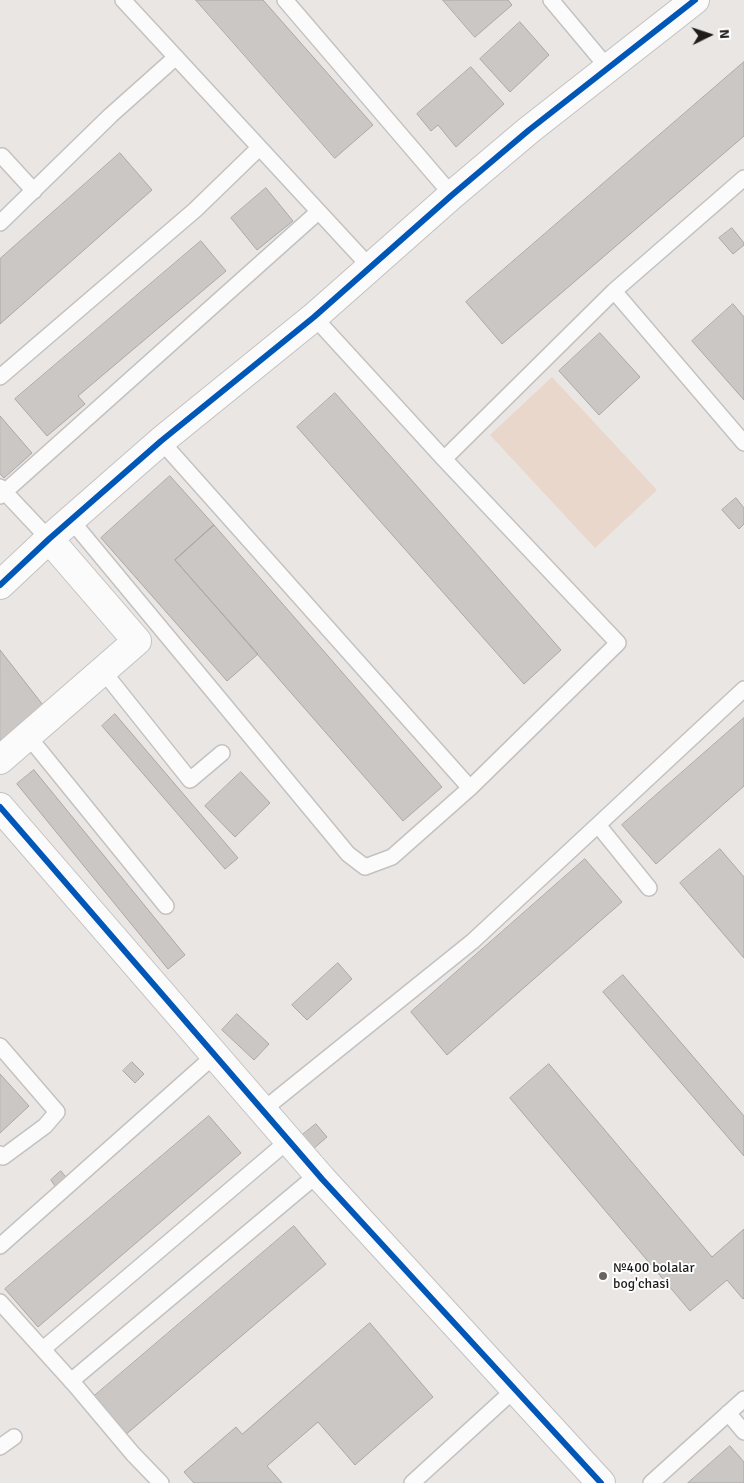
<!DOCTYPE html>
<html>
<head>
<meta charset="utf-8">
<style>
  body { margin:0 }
  #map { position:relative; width:744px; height:1483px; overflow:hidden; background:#e9e6e4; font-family:Signika,sans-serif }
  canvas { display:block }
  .north { position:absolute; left:684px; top:10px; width:50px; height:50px; -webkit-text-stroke:4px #fff; paint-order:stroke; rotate:86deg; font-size:14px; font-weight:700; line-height:20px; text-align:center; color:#1f1d1b }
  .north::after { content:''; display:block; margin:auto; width:18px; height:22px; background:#1f1d1b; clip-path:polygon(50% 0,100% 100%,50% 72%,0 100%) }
</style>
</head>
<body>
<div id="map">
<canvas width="744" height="1483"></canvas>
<div class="north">N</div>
</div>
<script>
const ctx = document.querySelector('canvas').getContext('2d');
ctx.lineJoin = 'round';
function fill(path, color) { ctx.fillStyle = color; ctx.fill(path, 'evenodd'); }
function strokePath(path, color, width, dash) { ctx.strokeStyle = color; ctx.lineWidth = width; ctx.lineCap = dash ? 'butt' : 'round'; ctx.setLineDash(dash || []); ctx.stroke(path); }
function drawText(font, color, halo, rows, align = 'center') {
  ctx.font = font + ' Signika,sans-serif'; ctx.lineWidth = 4; ctx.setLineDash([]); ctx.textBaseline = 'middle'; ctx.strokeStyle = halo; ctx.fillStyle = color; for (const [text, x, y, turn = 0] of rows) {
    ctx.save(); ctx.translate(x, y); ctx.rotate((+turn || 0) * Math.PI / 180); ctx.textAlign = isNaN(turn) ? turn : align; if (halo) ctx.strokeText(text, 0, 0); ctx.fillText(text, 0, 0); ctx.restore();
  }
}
fill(new Path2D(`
  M552,377l105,113 -62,58 -105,-113z`), '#ead7cc');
const building = new Path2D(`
  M196,0h67l110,125 -38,33z
  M443,0h65l4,5 -37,32z
  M520,22l29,33 -39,37 -30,-33z
  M744,62v74l-242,208 -36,-42z
  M471,67l33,37 -48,43 -18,-22 -7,6 -14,-17z
  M120,153l32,37 -152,134v-65z
  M266,188l27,33 -36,29 -26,-32z
  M732,228l12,15v2l-11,9 -14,-16z
  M201,241l25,30 -148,125 7,8 -38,32 -32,-37z
  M733,304l11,13v83l-52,-59z
  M600,333l40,44 -41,38 -40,-44z
  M335,393l226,257 -37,34 -227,-257z
  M0,416l32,37 -28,25 -4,-4z
  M170,476l44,49 -39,35 83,94 -31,27 -126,-143z
  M736,498l8,10v16l-5,5 -17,-19z
  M214,525l228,262 -39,34 -228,-261z
  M0,650l46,59 -46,36z
  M115,714l123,144 -13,11 -123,-143z
  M744,718v68l-88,78 -34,-39z
  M34,770l151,185 -17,14 -151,-185z
  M241,772l29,31 -35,34 -30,-31z
  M720,849l24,28v81l-64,-75z
  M585,859l37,43 -175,153 -36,-43z
  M338,963l14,16 -45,41 -15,-15z
  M623,975l121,141v40l-141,-164z
  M237,1014l32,30 -15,16 -32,-30z
  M132,1062l12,12 -9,9 -12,-12z
  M549,1064l163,193 32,-28v69l-1,1 -16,-19 -37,31 -180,-213z
  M0,1074l29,32 -29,27z
  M209,1116l32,37 -203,174 -33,-38z
  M316,1124l11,13 -14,12 -12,-13z
  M61,1171l7,9 -11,9 -6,-9z
  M294,1226l32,38 -202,172 -32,-38z
  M370,1323l63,74 -78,68 -37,-43 -51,44 15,17h-88l-10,-11 52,-45 6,7z
  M730,1446l14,16v21h-56z`);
fill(building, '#cac7c5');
strokePath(building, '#aaa7a6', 1);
const service = new Path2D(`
  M123,0l247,267
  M285,0l167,195
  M551,0l57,68
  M2,156l32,35
  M0,223l111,-108 65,-58
  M614,291l130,152
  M0,377l195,-167 64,-62
  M161,441l309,347
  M444,459l170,-168 130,-113
  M0,487l49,52
  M0,496l318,-284
  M71,520l277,334 17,13 27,-10 78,-69 148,-145 -174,-184 -130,-142
  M103,671l87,109 32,-27
  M28,736l138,170
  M598,825l51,63
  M0,1046l57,66 -12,14 -42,31 -3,-3
  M263,1110l210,-169 271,-252
  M0,1246l215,-191
  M0,1302l75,83 58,69 28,29
  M43,1349l246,-209
  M71,1381l247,-207
  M728,1413l16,19
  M0,1447l14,-10
  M412,1483l103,-94
  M651,1483l93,-84`);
const minor = new Path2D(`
  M0,585l49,-46 112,-98 153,-124 138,-122 77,-65 166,-130
  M0,760l137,-119 -88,-102
  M0,807l322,372 279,304`);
strokePath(service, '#c4c2c0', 18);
strokePath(minor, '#c4c2c0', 30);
strokePath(service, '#fcfbfb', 15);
strokePath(minor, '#fcfbfb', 28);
strokePath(new Path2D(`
  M0,585l49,-46 112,-98 153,-124 138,-122 77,-65 166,-130
  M0,807l322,372 279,304`), '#0057b8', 6);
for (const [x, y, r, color] of [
  [603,1276,5,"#666361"]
]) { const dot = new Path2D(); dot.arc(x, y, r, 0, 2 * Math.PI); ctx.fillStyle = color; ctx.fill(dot); strokePath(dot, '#fff', 2); }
drawText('14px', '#1f1d1b', '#fff', [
  ["№400 bolalar",613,1268],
  ["bog'chasi",613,1284]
], 'left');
</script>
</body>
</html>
